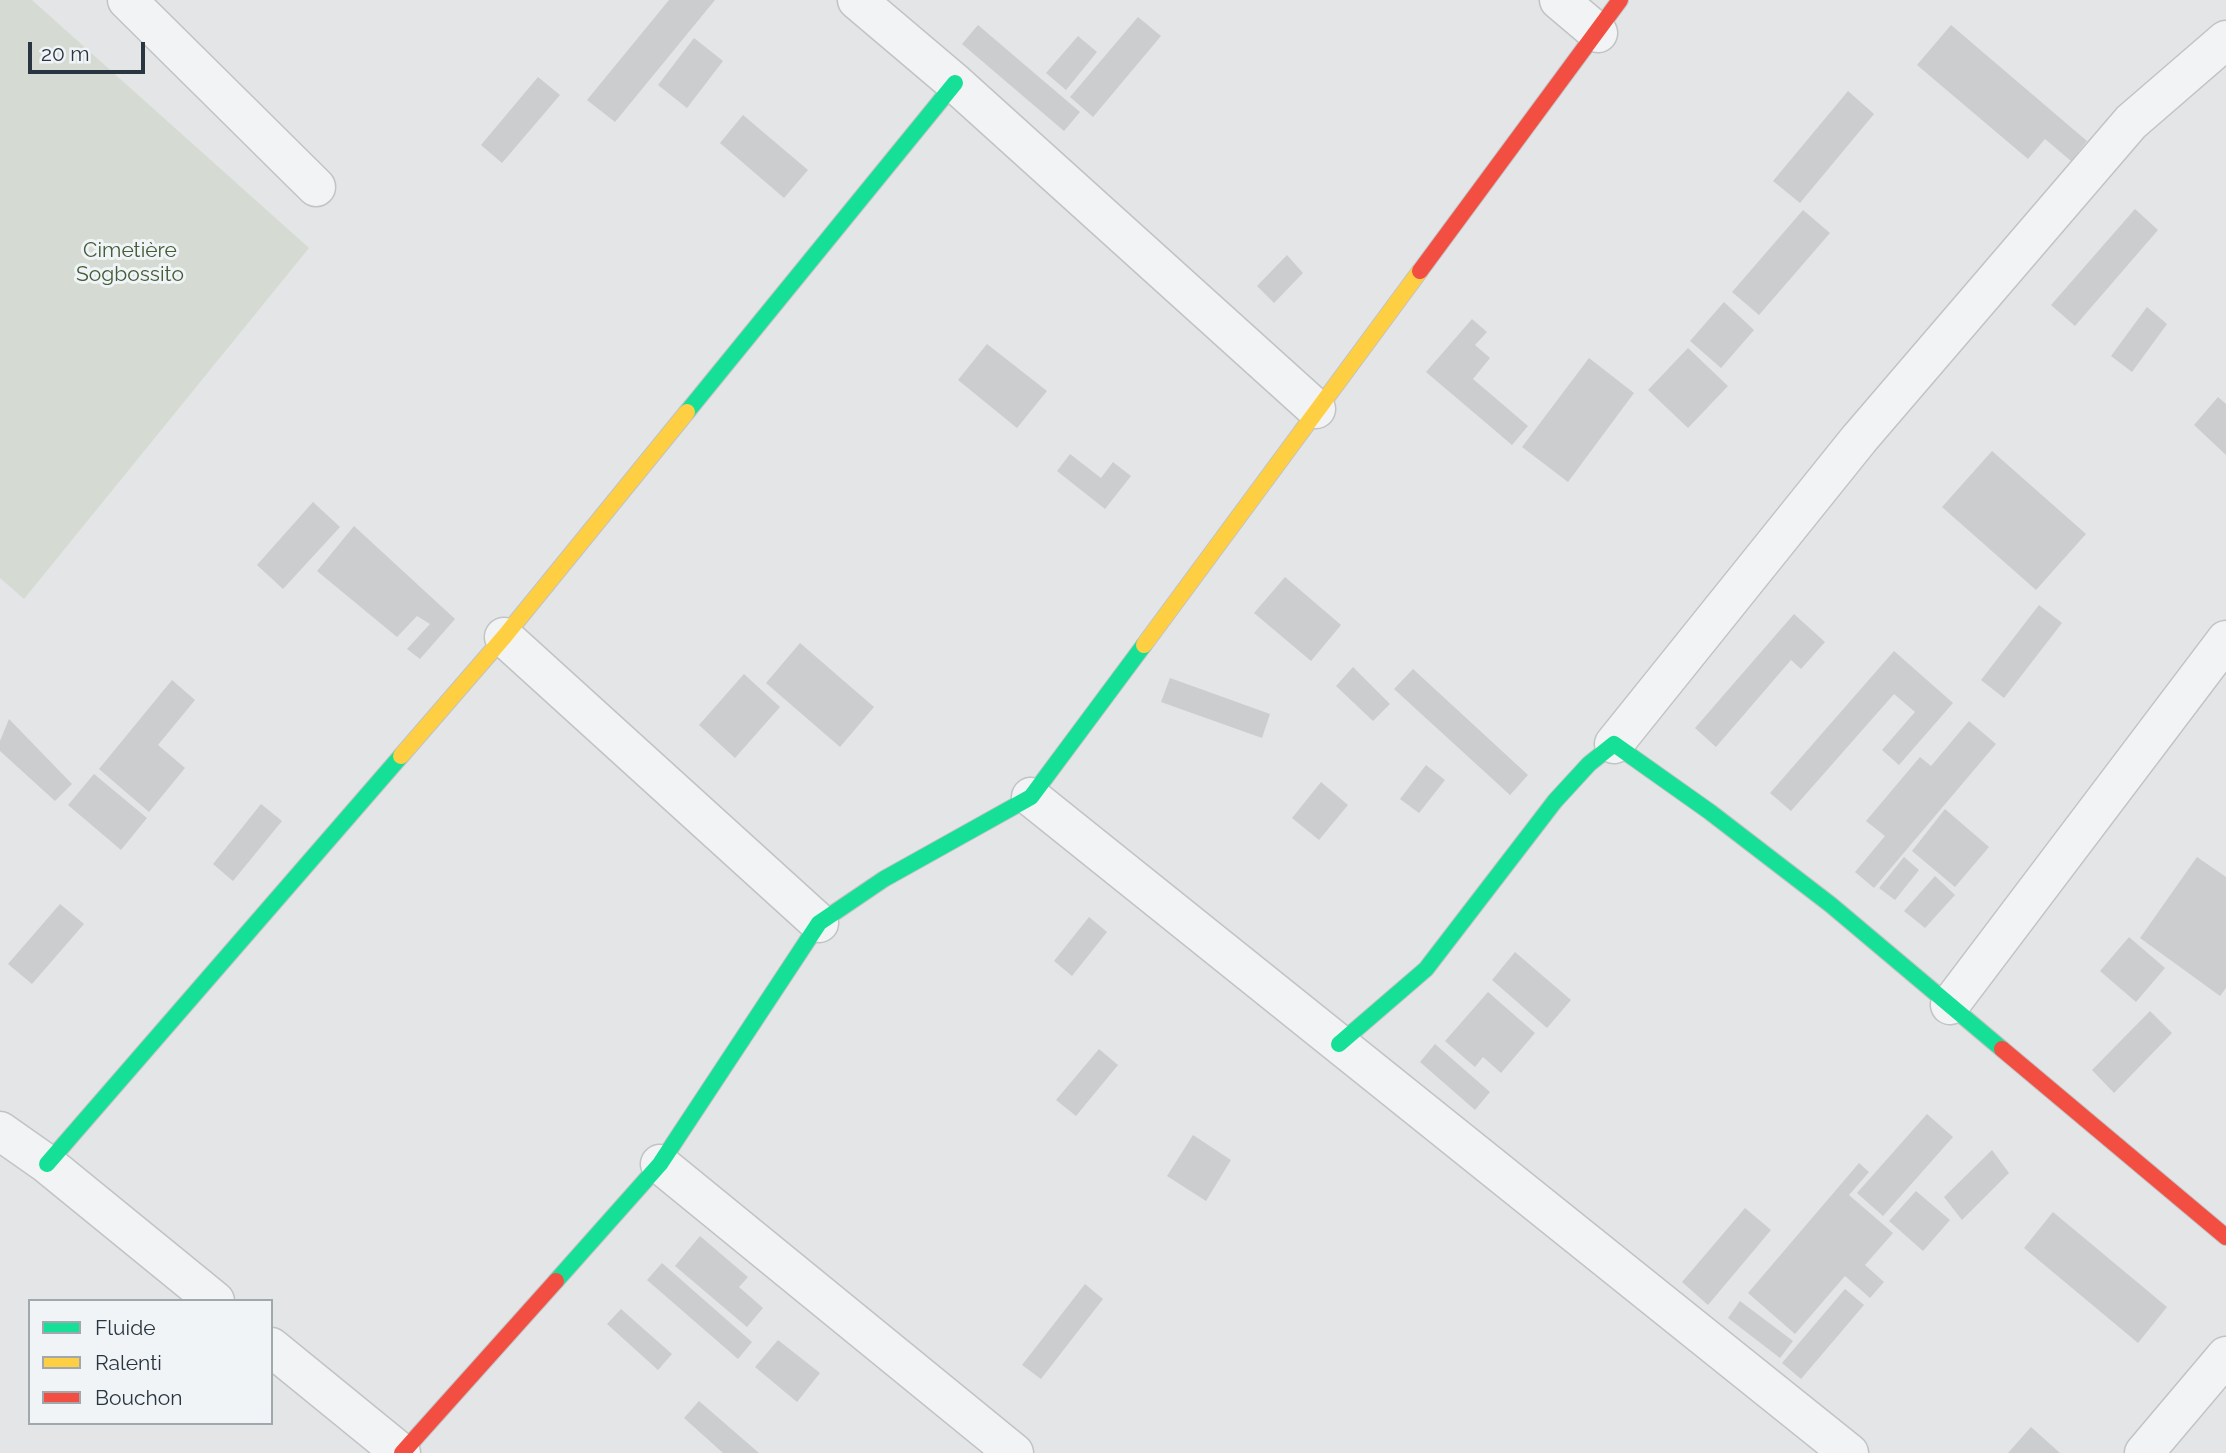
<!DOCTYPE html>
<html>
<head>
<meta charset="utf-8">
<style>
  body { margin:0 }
  #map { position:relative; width:2226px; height:1453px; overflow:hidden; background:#e3e5e7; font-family:Raleway,sans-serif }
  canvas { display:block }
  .legend { position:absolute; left:28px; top:1299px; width:245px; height:126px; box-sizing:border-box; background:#f0f4f7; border:2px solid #a0a8ae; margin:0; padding:9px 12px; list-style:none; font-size:21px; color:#293541 }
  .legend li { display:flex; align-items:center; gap:14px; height:35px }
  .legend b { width:35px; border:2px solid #a0a8ae }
  .scale { position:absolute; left:28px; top:42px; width:117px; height:32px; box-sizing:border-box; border:4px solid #293541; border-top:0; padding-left:9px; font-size:21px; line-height:24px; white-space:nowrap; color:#293541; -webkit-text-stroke:5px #f0f4f7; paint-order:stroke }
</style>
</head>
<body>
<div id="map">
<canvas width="2226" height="1453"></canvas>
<ul class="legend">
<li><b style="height:9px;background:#16e098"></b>Fluide</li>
<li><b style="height:9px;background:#ffcf43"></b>Ralenti</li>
<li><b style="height:9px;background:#f24e42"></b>Bouchon</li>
</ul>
<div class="scale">20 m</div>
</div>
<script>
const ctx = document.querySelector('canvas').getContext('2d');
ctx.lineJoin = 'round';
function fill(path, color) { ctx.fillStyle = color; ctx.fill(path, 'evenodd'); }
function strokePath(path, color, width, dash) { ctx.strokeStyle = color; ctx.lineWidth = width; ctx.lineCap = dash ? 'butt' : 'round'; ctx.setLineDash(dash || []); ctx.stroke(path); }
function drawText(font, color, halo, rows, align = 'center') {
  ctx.font = font + ' Raleway,sans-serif'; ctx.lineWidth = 6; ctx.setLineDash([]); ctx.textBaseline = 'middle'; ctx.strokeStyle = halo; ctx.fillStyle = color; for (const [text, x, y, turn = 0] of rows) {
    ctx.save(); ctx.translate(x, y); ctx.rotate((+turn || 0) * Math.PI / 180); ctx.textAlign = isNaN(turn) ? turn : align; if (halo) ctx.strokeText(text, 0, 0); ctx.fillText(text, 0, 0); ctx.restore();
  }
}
fill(new Path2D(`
  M0,0h32l277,248 -285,351 -24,-21z`), '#d5dbd3');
fill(new Path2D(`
  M669,0h46l-100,122 -28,-22z
  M1138,17l23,19 -68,81 -23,-20z
  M978,25l102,87 -16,19 -102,-87z
  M1951,25l136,116 -16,20 -26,-22 -17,20 -111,-94z
  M1078,36l19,16 -31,38 -20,-17z
  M694,38l29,23 -36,47 -29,-23z
  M538,77l22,18 -58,68 -21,-18z
  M1848,91l26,23 -74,89 -27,-22z
  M743,115l65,55 -24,28 -64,-55z
  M2135,209l23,21 -83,96 -24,-21z
  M1803,210l27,23 -71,82 -27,-23z
  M1287,255l16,18 -29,30 -17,-17z
  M1724,302l30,28 -33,38 -31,-27z
  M2147,307l20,17 -35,48 -21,-16z
  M1472,319l15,13 -12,13 15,13 -17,21 55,47 -16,19 -86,-73z
  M987,344l60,47 -30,37 -59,-48z
  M1688,348l40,38 -40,42 -40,-38z
  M1589,358l45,35 -66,89 -46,-35z
  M2218,397l8,7v51l-32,-30z
  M1992,451l94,83 -50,56 -94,-83z
  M1070,454l31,24 12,-16 18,14 -26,33 -48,-38z
  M313,502l27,25 -57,62 -26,-24z
  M354,526l101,93 -35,40 -13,-10 23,-25 -13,-8 -20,21 -80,-66z
  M1285,577l56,48 -30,36 -57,-48z
  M2039,605l23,18 -58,75 -23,-18z
  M1794,614l31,28 -24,27 -10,-9 -75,87 -21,-19z
  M800,643l74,64 -34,40 -74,-64z
  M1894,651l59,52 -54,62 -17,-15 33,-38 -21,-18 -103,117 -21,-18z
  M1353,667l37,37 -17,17 -37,-35z
  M1413,669l115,106 -18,20 -116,-106z
  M744,674l36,33 -45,51 -36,-33z
  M1170,678l100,36 -8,24 -101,-36z
  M172,680l23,20 -37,45 27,23 -36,44 -50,-43z
  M9,719l63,65 -17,17 -55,-50v-10z
  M1969,721l27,23 -122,144 -19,-16 30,-36 -19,-15 54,-64 11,9z
  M1426,765l19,15 -26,33 -19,-14z
  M94,774l53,44 -26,32 -53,-45z
  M1321,782l27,23 -29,35 -27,-22z
  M261,804l21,17 -49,60 -20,-17z
  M1945,809l44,38 -34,40 -43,-36z
  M1904,857l15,13 -24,30 -16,-12z
  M2197,857l29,20v111l-6,8 -80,-58z
  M1935,876l20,19 -30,33 -21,-17z
  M60,904l24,20 -52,60 -24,-20z
  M1089,917l18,15 -35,44 -18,-15z
  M2129,937l36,31 -29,34 -36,-31z
  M1515,952l56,48 -24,28 -55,-48z
  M1488,992l47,41 -34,40 -18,-16 -8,10 -30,-26z
  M2150,1011l22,22 -58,60 -22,-23z
  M1435,1044l55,48 -15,18 -55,-48z
  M1099,1049l19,16 -42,51 -20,-16z
  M1927,1114l26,23 -70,79 -26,-23z
  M1193,1135l38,25 -25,41 -39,-25z
  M1992,1150l17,23 -47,47 -18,-23z
  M1859,1163l10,9 -20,23 44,38 -28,32 19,17 -14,16 -25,-22 -50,58 -47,-41z
  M1916,1191l34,29 -27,31 -34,-30z
  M1745,1208l26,22 -63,75 -26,-23z
  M2053,1212l114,95 -29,36 -114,-95z
  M700,1236l48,41 -9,10 24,21 -16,19 -72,-61z
  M662,1263l90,79 -14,17 -91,-79z
  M1085,1284l18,15 -62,80 -19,-14z
  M1845,1289l19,16 -63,74 -19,-16z
  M1740,1301l53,40 -13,17 -52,-40z
  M621,1309l51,45 -14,16 -51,-46z
  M778,1340l42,33 -23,29 -42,-35z
  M699,1401l60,52h-36l-39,-35z
  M2031,1427l29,26h-52z`), '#cbcdcf');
const street = new Path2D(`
  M127,0l189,187
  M857,0l98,83 361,326
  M1559,0l39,33
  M504,637l315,286
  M1614,744l245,-305 272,-317 95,-82
  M1031,797l818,656
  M1950,1005l276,-365
  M0,1131l47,33 168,137
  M660,1164l354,289
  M271,1347l130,106
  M2144,1453l82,-97`);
const fast = new Path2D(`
  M687,412l268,-329
  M1339,1044l87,-75 129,-168 34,-37 25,-20 96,68 121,93 171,144
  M47,1164l354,-408
  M556,1281l104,-117 159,-241 65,-44 147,-82 113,-152`);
const slow = new Path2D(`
  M1144,645l276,-374
  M401,756l103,-119 183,-225`);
const jam = new Path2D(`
  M1420,271l200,-271
  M2002,1049l224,188
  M402,1453l154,-172`);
strokePath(street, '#c1c3c5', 41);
strokePath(fast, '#c1c3c5', 18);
strokePath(slow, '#c1c3c5', 18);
strokePath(jam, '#c1c3c5', 18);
strokePath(street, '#f2f3f4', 38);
strokePath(fast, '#16e098', 16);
strokePath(slow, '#ffcf43', 16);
strokePath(jam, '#f24e42', 16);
drawText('21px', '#445c37', '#f0f4f7', [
  ["Cimetière",130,251],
  ["Sogbossito",130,275]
]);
</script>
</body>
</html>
